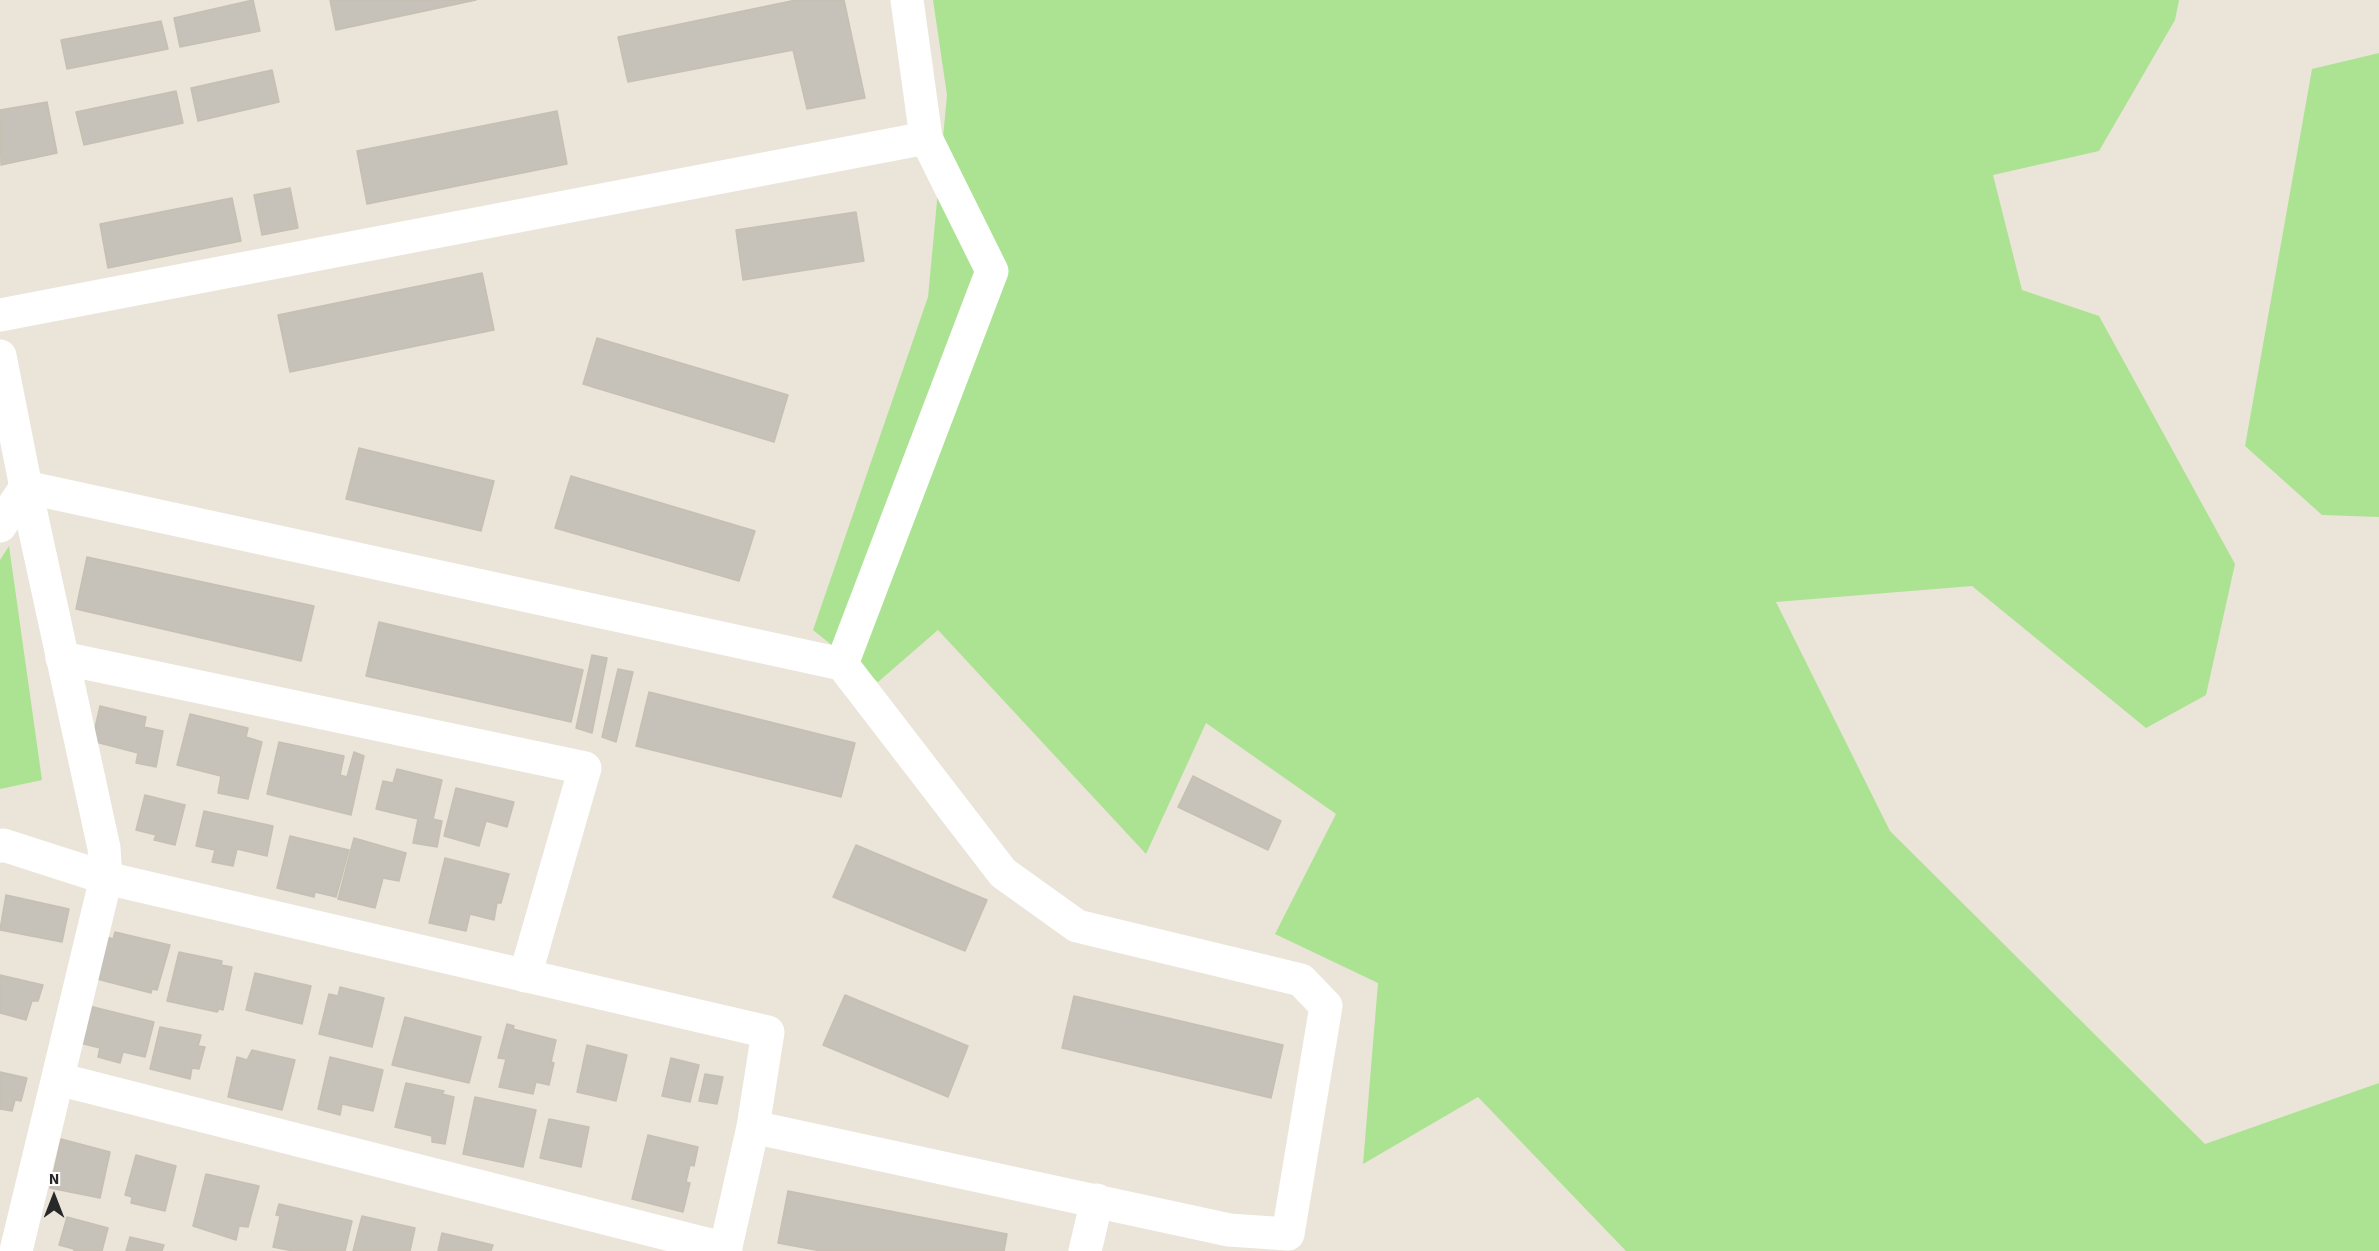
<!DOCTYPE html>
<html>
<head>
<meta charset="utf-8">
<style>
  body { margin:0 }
  #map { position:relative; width:2379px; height:1251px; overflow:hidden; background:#ebe4d9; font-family:"Source Sans 3",sans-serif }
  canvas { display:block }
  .north { position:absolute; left:24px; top:1167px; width:60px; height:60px; -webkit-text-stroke:4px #fff; paint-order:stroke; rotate:0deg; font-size:16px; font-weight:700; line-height:24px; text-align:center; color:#282828 }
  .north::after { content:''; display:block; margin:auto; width:21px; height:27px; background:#282828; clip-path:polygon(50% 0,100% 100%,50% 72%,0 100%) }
</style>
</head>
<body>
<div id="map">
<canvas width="2379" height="1251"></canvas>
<div class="north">N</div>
</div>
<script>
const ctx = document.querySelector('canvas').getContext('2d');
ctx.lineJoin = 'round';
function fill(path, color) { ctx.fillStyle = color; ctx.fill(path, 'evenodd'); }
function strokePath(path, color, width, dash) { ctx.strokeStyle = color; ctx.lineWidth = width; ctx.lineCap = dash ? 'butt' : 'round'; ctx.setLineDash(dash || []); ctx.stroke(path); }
fill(new Path2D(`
  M933,0h1246l-4,20 -76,131 -106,24 29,115 77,26 136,248 -29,131 -60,33 -174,-142 -196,16 114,229 315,313 174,-61v168h-753l-148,-154 -115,67 15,-181 -103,-49 61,-120 -130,-91 -60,131 -208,-224 -60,52 -65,-52 115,-333 19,-202z
  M2379,53v464l-57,-2 -77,-69 67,-377z
  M9,546l33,234 -42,9v-229z`), '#ace393');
const building = new Path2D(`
  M253,0l7,31 -80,16 -6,-29z
  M330,0h146l-140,30z
  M796,0h48l21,98 -58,11 -14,-59 -165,32 -10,-45z
  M161,21l7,28 -101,20 -6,-29z
  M272,70l7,32 -81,19 -7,-33z
  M176,91l7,32 -99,22 -8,-33z
  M47,102l10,51 -56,12 -1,-55z
  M557,111l10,53 -200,40 -10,-53z
  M290,188l8,40 -36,7 -8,-40z
  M232,198l9,43 -133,27 -8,-44z
  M856,212l8,49 -121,19 -7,-50z
  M482,273l12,57 -204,42 -12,-57z
  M597,338l191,57 -14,47 -191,-58z
  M359,448l135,33 -13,50 -135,-32z
  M571,476l184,55 -16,50 -184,-53z
  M87,557l227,49 -13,55 -225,-52z
  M379,622l204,48 -12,52 -205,-46z
  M592,655l15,3 -15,75 -16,-5z
  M618,669l15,3 -17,70 -14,-5z
  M649,692l206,51 -14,54 -205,-51z
  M100,706l46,11 -2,10 19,4 -7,36 -20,-4 2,-10 -46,-12z
  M190,714l58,14 -2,9 16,5 -14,57 -30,-6 3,-17 -44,-11z
  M279,742l65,14 -4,19 7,2 7,-25 10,4 -13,59 -84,-21z
  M397,769l45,11 -9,39 9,2 -5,26 -24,-4 5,-24 -42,-10 7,-28 10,2z
  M1193,776l88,45 -13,29 -90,-43z
  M456,788l58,14 -7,25 -21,-6 -7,25 -35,-10z
  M145,795l40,10 -10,40 -21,-5 2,-5 -20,-5z
  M204,811l69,15 -6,30 -30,-7 -4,17 -21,-4 3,-12 -19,-4z
  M290,836l59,14 -13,47 -21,-5 -1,5 -37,-9z
  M354,838l52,15 -7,28 -16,-3 -8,30 -37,-9z
  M856,845l131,55 -22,51 -132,-54z
  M445,858l64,16 -8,29h-4l-3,17 -24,-6 -4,17 -37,-8z
  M6,895l63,14 -7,33 -62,-12z
  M115,932l55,13 -13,45 -5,-1 -1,4 -54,-14 10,-42 6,2z
  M179,952l43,9 -1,4 11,2 -9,43 -4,-1 -2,3 -50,-11z
  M255,973l56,13 -9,38 -56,-14z
  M0,975l43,10 -5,16h-6l-6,19 -26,-7z
  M340,987l44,11 -12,49 -53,-13 10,-40 9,2z
  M845,995l123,51 -20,51 -125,-52z
  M1074,996l209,49 -12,53 -209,-50z
  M89,1006l65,16 -9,35 -22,-5 -3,11 -22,-6 2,-9 -20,-5z
  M405,1017l76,20 -12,46 -77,-18z
  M507,1024l7,2 -1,3 43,11 -5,22 3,1 -5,22 -13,-3 -3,12 -34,-7 7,-28 -8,-1z
  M160,1027l41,8 -3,11 7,1 -6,22 -7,-1 -2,11 -40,-10z
  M587,1045l40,10 -11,46 -39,-9z
  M252,1050l43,10 -13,50 -54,-13 9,-40 10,3z
  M330,1057l53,13 -10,41 -31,-7 -2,11 -22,-6z
  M671,1058l28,7 -9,37 -28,-6z
  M0,1072l27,6 -6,23 -6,-1 -3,11 -12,-2z
  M705,1074l18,3 -6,27 -18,-3z
  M406,1083l38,8 -2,3 12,3 -9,47 -13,-2v-6l-37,-9z
  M475,1097l61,13 -13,57 -60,-13z
  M549,1119l40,8 -8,40 -41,-9z
  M648,1135l50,12 -4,19 -4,-1 -4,17 4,1 -7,29 -51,-13z
  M61,1139l49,13 -10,46 -50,-10z
  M136,1155l40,11 -11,45 -34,-8 1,-6 -7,-2z
  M206,1174l53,12 -11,41 -9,-1 -3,14 -43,-14z
  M788,1191l219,43 -3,17h-183l-43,-8z
  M279,1204l73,17 -7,30h-52l-20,-4 7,-31 -4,-1z
  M362,1216l53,12 -5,23h-57z
  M67,1217l41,11 -6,23h-28v-2l-15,-4z
  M442,1233l51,12 -2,6h-53z
  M130,1237l34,8 -2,6h-36z`);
fill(building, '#c6c1b9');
strokePath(building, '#c6c0b3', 1.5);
strokePath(new Path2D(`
  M0,315l926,-177
  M0,526l26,-39 816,177 161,209 74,53 224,54 25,26 -38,228 -59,-4 -476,-103
  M62,658l523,110 -60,208
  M842,664l150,-393 -66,-133 -19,-138
  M0,846l3,-1 103,33 662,154 -15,95 -28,124
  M58,1079l668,170
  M1085,1251l12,-51`), '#fff', 33);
strokePath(new Path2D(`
  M0,356l31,157 73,335 2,30 -90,373`), '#fff', 33);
</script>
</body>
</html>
